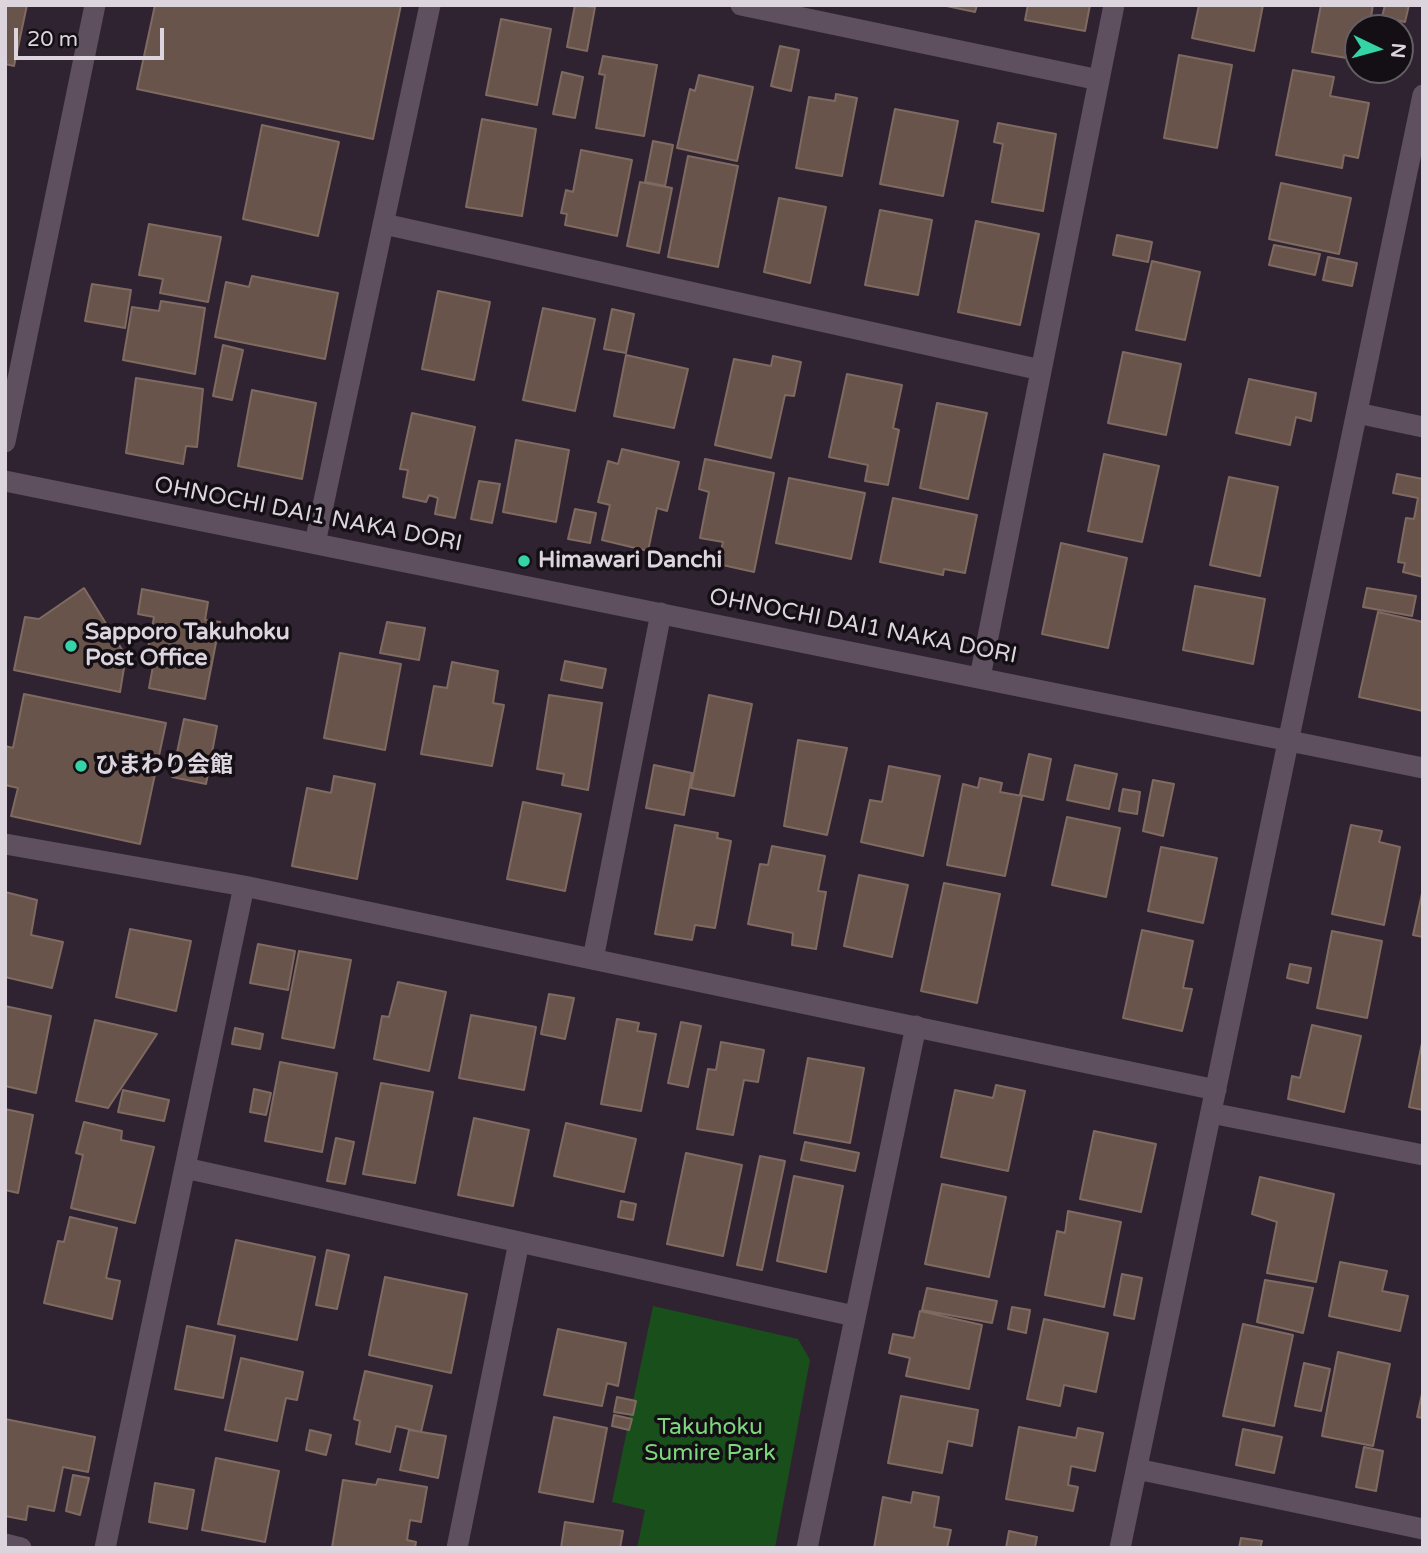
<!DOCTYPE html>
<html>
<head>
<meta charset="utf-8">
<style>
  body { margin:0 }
  #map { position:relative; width:1428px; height:1553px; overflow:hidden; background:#302331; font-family:"Varela Round",sans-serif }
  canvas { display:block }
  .frame { position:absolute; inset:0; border:7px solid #ddd5de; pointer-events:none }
  .north { position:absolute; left:1344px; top:14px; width:70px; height:70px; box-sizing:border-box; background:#140f15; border:2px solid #645e65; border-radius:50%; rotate:95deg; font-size:19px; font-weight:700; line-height:28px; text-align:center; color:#ddd5de }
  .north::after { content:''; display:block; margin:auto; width:24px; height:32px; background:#35d4a7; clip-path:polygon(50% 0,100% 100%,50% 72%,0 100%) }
  .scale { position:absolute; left:14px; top:28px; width:150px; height:32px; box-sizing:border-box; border:4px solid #ddd5de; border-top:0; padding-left:9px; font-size:21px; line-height:24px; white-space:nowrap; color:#ddd5de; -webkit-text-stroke:5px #140f15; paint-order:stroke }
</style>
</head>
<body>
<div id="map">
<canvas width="1428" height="1553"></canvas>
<div class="frame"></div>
<div class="north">N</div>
<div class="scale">20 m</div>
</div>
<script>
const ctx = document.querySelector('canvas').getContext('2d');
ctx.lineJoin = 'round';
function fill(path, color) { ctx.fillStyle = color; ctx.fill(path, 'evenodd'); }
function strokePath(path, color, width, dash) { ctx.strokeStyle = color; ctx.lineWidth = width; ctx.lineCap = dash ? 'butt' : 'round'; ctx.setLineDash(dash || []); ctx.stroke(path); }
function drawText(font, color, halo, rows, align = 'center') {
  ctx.font = font + ' "Varela Round","Noto Sans JP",sans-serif'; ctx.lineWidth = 7; ctx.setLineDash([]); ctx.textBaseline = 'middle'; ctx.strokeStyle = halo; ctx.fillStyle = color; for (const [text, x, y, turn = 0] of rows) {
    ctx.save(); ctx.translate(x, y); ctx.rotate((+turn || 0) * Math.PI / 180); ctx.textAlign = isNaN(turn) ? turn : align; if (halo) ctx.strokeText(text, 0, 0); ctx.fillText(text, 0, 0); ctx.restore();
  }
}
fill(new Path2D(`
  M653,1306l145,33 12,21 -35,188h-138l8,-38 -33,-8z`), '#184f1b');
const building = new Path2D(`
  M5,5h22l-13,61 -9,-2z
  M155,5h246l-28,134 -236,-50z
  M575,5l20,2 -8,44 -20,-4z
  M942,5h35l-2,7z
  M1028,5h62l-5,26 -60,-11z
  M1199,5h64l-9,46 -62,-13z
  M1321,5h52l-4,23h-11v32l-46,-8z
  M1385,5h24l-4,17 -23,-5z
  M501,19l50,10 -14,76 -51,-10z
  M780,46l19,4 -8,41 -20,-5z
  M1179,55l53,10 -15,83 -53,-10z
  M603,56l54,9 -13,71 -48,-8 9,-53 -6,-1z
  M1293,70l41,7 -4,19 39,7 -11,55 -14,-3 -2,13 -66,-13z
  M562,72l21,5 -8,41 -22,-4z
  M699,75l54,12 -16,74 -60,-13 13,-59 5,2z
  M836,94l21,4 -15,78 -46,-8 13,-71 26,4z
  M895,109l63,12 -15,75 -63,-12z
  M482,119l54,10 -14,87 -56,-9z
  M998,123l58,11 -13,77 -51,-9 11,-58 -9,-2z
  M262,125l77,17 -21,94 -75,-17z
  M653,141l20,4 -8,41 -20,-4z
  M581,150l51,10 -15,76 -52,-11 2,-11 -6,-1 5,-23 7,2z
  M688,156l50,10 -20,101 -50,-10z
  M640,182l32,6 -13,65 -32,-7z
  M1281,183l70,15 -12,56 -70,-15z
  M779,198l47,9 -16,76 -46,-11z
  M880,210l52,10 -14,75 -53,-10z
  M976,221l63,13 -19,91 -62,-13z
  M149,224l72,13 -13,65 -48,-9 3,-14 -24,-4z
  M1117,235l35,7 -4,20 -35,-7z
  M1274,245l46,9 -5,21 -46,-10z
  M1328,257l29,6 -5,23 -29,-6z
  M1152,261l48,11 -15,68 -49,-10z
  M252,276l86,17 -13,66 -110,-22 11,-55 23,5z
  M92,284l39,6 -6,38 -40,-7z
  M438,291l52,11 -16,78 -52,-11z
  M161,301l44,7 -10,66 -72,-14 9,-53 27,4z
  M543,308l52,11 -20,92 -52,-11z
  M612,309l22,5 -8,39 -22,-4z
  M223,345l20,5 -11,50 -19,-4z
  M1123,352l58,12 -15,71 -58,-12z
  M626,355l62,14 -14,59 -60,-12z
  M773,356l28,6 -7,34 -9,-1 -14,63 -56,-13 19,-86 37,7z
  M847,374l55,11 -9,43 6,2 -11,55 -23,-4 3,-16 -39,-8z
  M136,378l67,11 -6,58 -11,-1 -3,18 -57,-11z
  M1249,379l67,14 -5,28 -15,-4 -6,28 -54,-12z
  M252,390l64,13 -14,76 -64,-13z
  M937,403l50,10 -19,86 -48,-11z
  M412,413l63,14 -20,91 -20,-4 3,-16 -9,-3 -3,7 -23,-5 5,-27 -8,-1z
  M516,440l53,10 -13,72 -53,-10z
  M622,449l57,13 -12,49 -10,-3 -9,43 -46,-11 8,-35 -12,-3 10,-41 10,3z
  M1104,454l55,12 -17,76 -54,-11z
  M705,459l69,14 -20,99 -36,-8 5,-22 -23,-4 9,-46 -10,-3z
  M1397,474l26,5v98l-20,-5 2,-9 -7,-1 8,-44 8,1 4,-21 -25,-5z
  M1229,477l49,10 -18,89 -50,-11z
  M789,478l76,15 -14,66 -75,-16z
  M479,481l21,3 -8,39 -21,-4z
  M893,498l84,17 -12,58 -21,-4 -1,6 -63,-13z
  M575,509l21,4 -6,30 -22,-4z
  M1061,543l66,15 -19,90 -66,-14z
  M1195,586l70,13 -12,65 -70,-14z
  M84,588l42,68 -6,36 -106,-22 11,-53 14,2z
  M1367,588l49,8 -4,20 -49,-9z
  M142,589l66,13 -3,18 15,2 -15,77 -56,-11 6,-33 -8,-1 7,-37 -16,-3z
  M1378,612l45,10v89l-64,-14z
  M387,622l38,6 -6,32 -39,-7z
  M340,653l61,11 -16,86 -61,-12z
  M565,661l41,8 -4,19 -41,-8z
  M452,662l46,9 -5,32 11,2 -12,61 -71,-12 13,-68 13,2z
  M24,694l142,29 -26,121 -129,-28 7,-28 -13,-3v-39l8,2z
  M549,695l53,8 -14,87 -26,-5 2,-11 -27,-5z
  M709,695l43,9 -18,92 -43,-8z
  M184,719l33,7 -11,58 -34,-7z
  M798,740l49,8 -20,87 -43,-9z
  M1029,754l22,5 -8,41 -23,-5z
  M654,765l38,8 -8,42 -38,-7z
  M1075,765l42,9 -8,35 -42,-9z
  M889,766l51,10 -17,80 -62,-14 9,-42 12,2z
  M334,776l41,8 -18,95 -65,-13 15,-78 24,5z
  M980,778l22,5 -2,9 22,4 -17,80 -58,-11 16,-81 15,4z
  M1153,780l21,4 -11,52 -20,-5z
  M1123,789l17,3 -3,22 -18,-3z
  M523,802l58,12 -16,77 -58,-12z
  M1067,817l53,11 -14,69 -54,-12z
  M675,825l43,8 -1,5 14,3 -16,87 -20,-3 -3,15 -37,-6z
  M1351,825l31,6 -3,11 21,5 -16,78 -52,-11z
  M772,846l53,10 -7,35 8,1 -10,57 -24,-4 1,-12 -45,-9 12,-60 8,1z
  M1161,847l56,11 -14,65 -55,-12z
  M859,875l49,10 -16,72 -48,-11z
  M944,883l56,11 -23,109 -56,-12z
  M1423,889v48l-10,-2z
  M5,892l32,8 -6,35 32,7 -11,46 -47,-11z
  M130,929l61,12 -15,70 -60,-14z
  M1142,930l51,11 -10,47 9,1 -10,42 -59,-13z
  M1332,931l50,10 -15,77 -50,-10z
  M258,944l37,7 -7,39 -38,-7z
  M299,951l52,9 -17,88 -52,-10z
  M1290,964l21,4 -3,15 -21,-5z
  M398,982l48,10 -17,79 -55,-12 8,-43 7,1z
  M549,994l25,4 -9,41 -24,-5z
  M5,1006l46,10 -15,77 -31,-7z
  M471,1015l65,12 -12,63 -65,-12z
  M617,1019l22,4 -2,8 19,3 -15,77 -40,-7z
  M95,1020l62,14 -49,74 -32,-7z
  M681,1022l20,4 -13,61 -20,-4z
  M1312,1025l49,11 -17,76 -56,-13 4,-23 8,2z
  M235,1028l28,6 -3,15 -28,-5z
  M1423,1038v72l-14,-3z
  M721,1042l43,8 -6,32 -14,-2 -11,55 -36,-6 11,-60 8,1z
  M808,1058l56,10 -14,75 -56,-10z
  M280,1062l57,11 -15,79 -57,-11z
  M381,1083l52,9 -18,91 -52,-9z
  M996,1085l29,6 -17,80 -67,-14 14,-67 38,8z
  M254,1089l17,4 -5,22 -16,-3z
  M123,1090l46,10 -5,21 -46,-9z
  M5,1109l28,6 -15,78 -13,-3z
  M474,1118l55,12 -16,76 -55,-11z
  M84,1122l38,9 -1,9 33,7 -19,76 -64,-15 12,-53 -7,-2z
  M566,1123l70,16 -12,53 -70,-16z
  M1094,1131l62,13 -15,68 -61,-13z
  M336,1138l18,4 -9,42 -18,-3z
  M805,1142l54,11 -4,18 -54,-11z
  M686,1153l56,12 -19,91 -56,-12z
  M760,1156l25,5 -23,109 -25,-5z
  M794,1176l49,10 -17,86 -49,-11z
  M1260,1177l74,17 -18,88 -49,-9 10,-51 -25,-8z
  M942,1184l64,13 -17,80 -64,-13z
  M621,1201l15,3 -3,16 -15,-3z
  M1068,1211l53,11 -17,85 -59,-12 12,-64 8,2z
  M70,1217l47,11 -11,50 14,3 -8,38 -68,-16 14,-62 6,1z
  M236,1240l79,17 -18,83 -79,-16z
  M327,1250l22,5 -12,54 -21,-4z
  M1340,1262l47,9 -5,20 26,5 -8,35 -71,-15z
  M1122,1274l20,4 -8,41 -20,-4z
  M385,1277l82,17 -16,79 -82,-18z
  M1265,1280l48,8 -10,45 -46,-11z
  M927,1288l70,13 -5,22 -70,-13z
  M1012,1307l18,3 -4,23 -18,-4z
  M920,1311l62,14 -13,64 -63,-13 4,-18 -21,-5 4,-19 21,4z
  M1044,1319l64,14 -12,59 -32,-7 -4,21 -33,-7z
  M1243,1324l50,11 -19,91 -51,-10z
  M187,1326l48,10 -12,62 -48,-9z
  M558,1329l68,14 -8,43 -11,-3 -5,23 -58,-11z
  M1338,1352l52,12 -17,82 -51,-10z
  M241,1358l62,14 -6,28 -11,-2 -9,43 -52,-11z
  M1304,1363l26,6 -9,42 -26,-5z
  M365,1371l67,15 -11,46 -25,-6 -6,26 -34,-8 4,-23 -6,-2z
  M1423,1389v29l-6,-1z
  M901,1396l77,14 -6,36 -24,-5 -6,32 -54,-10z
  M617,1397l19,4 -3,14 -19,-3z
  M614,1415l18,4 -3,11 -17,-4z
  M554,1417l53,11 -14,74 -54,-10z
  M5,1419l90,18 -7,35 -25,-5 -9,44 -26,-5 -2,14 -21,-4z
  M1019,1427l57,11 2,-10 25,5 -8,38 -24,-5 -3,19 10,2 -5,24 -67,-12z
  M1243,1429l39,8 -8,36 -38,-8z
  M310,1430l21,5 -5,20 -20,-5z
  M409,1430l37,6 -8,42 -38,-8z
  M1364,1447l19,4 -7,40 -20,-4z
  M216,1458l63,13 -14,71 -63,-12z
  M73,1475l16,3 -9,37 -14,-4z
  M378,1479l49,8 -6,35 -11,-2 -3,20 9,2 -1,6h-83l11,-68 33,5z
  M155,1483l39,7 -7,39 -38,-7z
  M913,1492l26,5 -5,30 17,3 -4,18h-73l9,-51 28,6z
  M565,1522l58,9 -3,17h-59z
  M1009,1531l28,6 -2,10 3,1h-32z
  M1241,1538l21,3 -2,7h-21z`);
fill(building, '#69544b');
strokePath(building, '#7f6a61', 2);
strokePath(new Path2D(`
  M741,5l358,75
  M384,224l657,146
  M1357,413l66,14
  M315,543l115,-538
  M980,677l134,-672
  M5,844l239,42 972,204
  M593,959l68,-346
  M1211,1113l212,42
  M185,1168l669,148
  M1137,1469l286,60
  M5,1544l16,4
  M105,1548l139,-662
  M457,1548l62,-306
  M807,1548l109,-522
  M1120,1548l303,-1453`), '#5e505f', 21);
strokePath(new Path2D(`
  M5,442l90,-437
  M5,481l1418,287`), '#5e505f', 21);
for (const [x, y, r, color] of [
  [524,561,7,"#35d4a7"],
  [71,646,7,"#35d4a7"],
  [81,766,7,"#35d4a7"]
]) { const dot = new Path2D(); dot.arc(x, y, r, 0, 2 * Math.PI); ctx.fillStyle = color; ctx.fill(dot); strokePath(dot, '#140f15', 2.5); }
drawText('23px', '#ddd5de', '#140f15', [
  ["OHNOCHI DAI1 NAKA DORI",308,515,11],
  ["OHNOCHI DAI1 NAKA DORI",863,627,11]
]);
drawText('bold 23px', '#ddd5de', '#140f15', [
  ["Himawari Danchi",538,561],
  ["Sapporo Takuhoku",85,633],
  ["Post Office",85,659],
  ["ひまわり会館",95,766]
], 'left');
drawText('23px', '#7dd87d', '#140f15', [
  ["Takuhoku",710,1428],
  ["Sumire Park",710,1454]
]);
</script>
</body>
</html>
